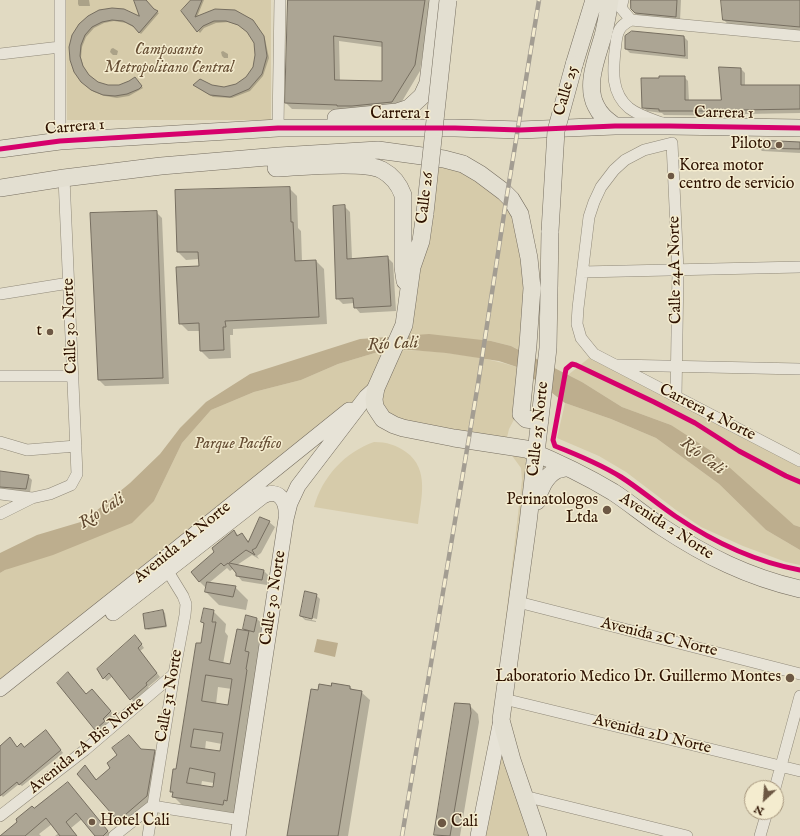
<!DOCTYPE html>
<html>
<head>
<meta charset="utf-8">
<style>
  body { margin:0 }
  #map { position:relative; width:800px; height:836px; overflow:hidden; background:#e1dac2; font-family:"IM FELL English",serif }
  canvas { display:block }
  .north { position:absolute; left:744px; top:780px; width:40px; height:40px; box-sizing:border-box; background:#f4eccf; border:1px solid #a5957c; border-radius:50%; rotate:206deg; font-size:11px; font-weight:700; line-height:16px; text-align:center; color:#2e1200 }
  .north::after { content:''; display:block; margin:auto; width:14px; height:18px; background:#6d5844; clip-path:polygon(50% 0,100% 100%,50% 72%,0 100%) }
</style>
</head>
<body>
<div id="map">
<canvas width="800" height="836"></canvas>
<div class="north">N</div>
</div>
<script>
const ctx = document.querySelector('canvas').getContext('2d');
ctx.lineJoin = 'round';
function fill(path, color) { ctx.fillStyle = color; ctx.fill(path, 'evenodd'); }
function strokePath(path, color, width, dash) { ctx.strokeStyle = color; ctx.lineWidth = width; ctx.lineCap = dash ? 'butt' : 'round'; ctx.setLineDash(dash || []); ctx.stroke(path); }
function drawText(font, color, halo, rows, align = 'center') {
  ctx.font = font + ' "IM FELL English",serif'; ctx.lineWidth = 3; ctx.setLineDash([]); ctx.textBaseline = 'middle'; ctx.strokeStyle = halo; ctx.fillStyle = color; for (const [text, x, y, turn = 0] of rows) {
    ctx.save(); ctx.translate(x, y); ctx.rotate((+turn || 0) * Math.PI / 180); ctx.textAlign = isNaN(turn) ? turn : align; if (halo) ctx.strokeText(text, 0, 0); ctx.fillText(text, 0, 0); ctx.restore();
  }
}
fill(new Path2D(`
  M66,0h205v120h-204z
  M432,158l59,24 34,54 -1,116 -13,-6 -20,-5 -91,-5z
  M393,350c42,0 87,5 127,18l-2,44 -9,17 -4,17 32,8 -36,266 37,116h-66l24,-134 26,-222 -1,-12 -16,-22 -102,-18 -29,-29 -374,290v-116l5,-3 149,-69 28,-58 29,-33 43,-18 47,-12 37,-16 40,-12z
  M589,358l211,109v60l-6,-2 -123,-100 -49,-18 -40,-25 -14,-7z
  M565,403l46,16 45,19 63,46 47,46 34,20v15l-14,-3 -43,-16 -42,-19 -25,-17 -50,-38 -27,-16 -42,-18z
  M374,442c13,0 22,3 32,10 24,17 15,47 12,72l-104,-17c8,-30 31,-55 60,-65z`), '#d6cbaa');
fill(new Path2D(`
  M429,334l62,7 20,5 71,36 40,25 49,18 40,26 83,74 6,2v23l-34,-20 -47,-46 -63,-46 -45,-19 -46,-16 -45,-35 -21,-7 -53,-8 -35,-3h-18l-15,2 -40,12 -37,16 -47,12 -43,18 -29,33 -28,58 -22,22 -79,32 -48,15 -5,3v-20l37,-18 47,-14 46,-38 30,-29 20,-26 26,-26 44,-28 110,-35z
  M317,639l21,4 -3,14 -21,-5z`), '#bdae8e');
fill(new Path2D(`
  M78,0h11l1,6h-11l-1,-2z
  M135,0h12l1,5 5,5 6,3 -18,21 -6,-6 -9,-5 -12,-2 -10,2 -10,5 -8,9 -4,10 -1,11 3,11 6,8 7,5 11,4h11l10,-4 5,-4 9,10 -14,8 -12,2 -12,-2 -11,-4 -10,-8 -13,-24 18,-43h52z
  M191,0h13l-7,17 57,6 11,16 4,19 -6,18 -13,15 -18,7 -19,-1 -19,-12 30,3 12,-3 10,-7 7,-11 3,-12 -2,-12 -5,-11 -8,-6 -12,-4 -13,1 -12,5 -4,5 -18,-22z
  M289,0h142l-11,71 -22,37 -56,2 -50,-1 -6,-6zM339,41l44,6v35l-43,-1z
  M632,0h49l-1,21 -40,-4 -5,-4z
  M722,0h78v38l-64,-5 -12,-13z
  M684,37l4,4v18l-58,-6 -4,-4z
  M113,48l5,3 -1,4h-4l-3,-3 1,-3z
  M223,51l5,3v4h-4l-2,-2 -1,-4z
  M741,69l4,4v13h55v27l-55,1v2l-81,-1 -2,-2 -15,-2 -4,-4 17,-28 24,-2 4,4 1,20h33z
  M800,143v10l-38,-2 -4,-4z
  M289,188l8,8 1,32 3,3 1,31 14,-1 8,8 3,55 -94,5v6h-3l1,23 -22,1 -8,-8 -1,-20h-12l-8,-8 20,-56 -1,-8 -13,1 -8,-8z
  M344,206l6,6 2,47 35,-2 6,6 3,48 -36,2 -5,-6 -1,-4 -11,1 -6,-6z
  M156,212l6,6 7,166 -64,2 -6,-6z
  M0,473l28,3 4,4 -2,12 -30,-2z
  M269,522l6,5 -14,26 -4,3 2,3 -7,-4 -15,10 27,6 5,5 -2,9 -25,-4 -5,-6v-3l-3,-4 -4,3 -3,-3 -18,15 26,4 13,13 -2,10 -27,-5 -13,-13 2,-8 -3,3 -6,-6 17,-29 18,-21 5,5 3,-2 7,8z
  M316,595l4,4 -3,20 -13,-3v2l12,3v1l-11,-2 -4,-4z
  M163,611l2,2 2,14 -19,3 -2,-2z
  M213,611l13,13 -1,8 3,4 -5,28 8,1 15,-33 -2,-3 2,-13 11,3 13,12 -3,13 -8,-2 2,3 -25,172 -50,-8 -12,-12v-2l-3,-4 6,-21 24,-125 4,-20 -3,-3zM218,687l14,2 -3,17 -13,-2zM206,741l16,3 -1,8 -16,-2zM202,781l12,2v5l-13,-2z
  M138,639l6,9 -4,3 20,26 -12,10 1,1 -15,14 -21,-26 -6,5 -3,-3z
  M68,673l19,22h9l19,21 -8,8 -7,10 -5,-4z
  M332,687h18l3,3 8,2 9,8 -22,136h-60l31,-145z
  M469,705l9,9 1,8 -19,114h-23l-1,-2z
  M48,733l15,20 -41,33 -3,-2 -16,13 -3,-3v-47l25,1z
  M142,750l12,1 7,6 -8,46 -27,24 -7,-7 -34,-54 12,14 14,-12z
  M73,789l39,47h-15l-15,-17 -11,9 6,8h-22l4,-3 -7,-9 -13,10 2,2h-39l33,-27z`), '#0003');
const building = new Path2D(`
  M134,0h12l8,9 4,2 -19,22 -6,-7 -10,-5 -11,-1 -10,2 -10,5 -7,8 -4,10 -1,11 3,10 6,9 9,7 10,3h11l10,-4 6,-4 7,9 -3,3 -12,5 -12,2 -12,-1 -12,-5 -10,-8 -7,-10 -4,-12 -1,-13 3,-12 7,-11 9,-8 11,-6 13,-2 12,1 15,7z
  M191,0h11l-7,17 20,-8 20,1 18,10 11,16 3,20 -5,18 -13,15 -19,8 -20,-2 -17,-10 7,-6 12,6 12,2 12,-3 10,-7 7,-10 2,-12 -1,-12 -7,-11 -9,-7 -12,-4h-12l-11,5 -6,6 -16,-21z
  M288,0h137l-10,65 -23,37 -40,4h-15v-1l-52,-2zM334,36l48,6v39l-47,-1z
  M631,0h46l-1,17 -41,-4 -4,-4z
  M721,0h79v27l-77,-7z
  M632,31l52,5 1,20 -60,-7v-13z
  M719,67l22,1v17h59v24l-59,1v2l-19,-1h-63v-2l-17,-1 -1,-30h18v-2h26v24h36z
  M757,140l43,2v7l-43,-1z
  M290,187l1,35h2l2,39 21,-1 3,57 -94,4 1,6h-3l1,23 -24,1 -1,-28 -20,1 -3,-57 23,-1 -1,-14h-21l-2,-62z
  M345,205l2,54 41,-3 3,50 -37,2 -1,-10 -17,1 -3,-93z
  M157,211l6,167 -65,2 -8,-167z
  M0,471l29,4 -3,14 -26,-2z
  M260,517l10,4 -14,27 -4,2 3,5 -9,-5 -17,13 35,7 -2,10 -26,-4v-3l-8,-10 -4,3 -3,-3 -22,19 -8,-10 23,-20 -2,-4 22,-18 3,6 5,-3 6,9z
  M207,582l29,4 -3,11 -28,-5z
  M305,591l12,3 -5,25 -12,-3z
  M204,608l10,2 -2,12h4l-7,38 21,4 7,-35 12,2 -4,20 4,1 -3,17 1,1 -20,131 -3,-1 -1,5 -51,-8 1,-5h-3l3,-23h3l20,-126h5l3,-20 -3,-1zM206,675l26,4 -4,26 -26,-4zM194,729l29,4 -3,18 -29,-4zM190,768l25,5 -2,14 -26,-4z
  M163,610l3,16 -21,3 -2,-15z
  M246,615l11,3 -3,14 -11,-3z
  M135,635l7,9 -4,4 19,25 -11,10 1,2 -17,15 -21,-27 -6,6 -6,-10z
  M68,672l18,22 6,-5 19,22 -8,8 2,2 -10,9 -38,-47z
  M332,683l18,3v3l12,2 -24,145h-51l24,-147 7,1 1,-6 12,2z
  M455,703l15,1 1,9 -21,123 -16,-1z
  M46,730l15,20 -42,35 -2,-3 -17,14v-50l10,-9 7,10 4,-4 3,4z
  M129,735l12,14 14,1 -8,46 -29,25 -41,-47 8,-9 11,15 14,-12 -3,-5 10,-8 -5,-7z
  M68,782l40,49 -5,5h-8l-19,-23 -10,9 11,14h-17l-14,-18 -21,18h-25l17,-14 -1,-3 16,-13 2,2z`);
fill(building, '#aca594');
strokePath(building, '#766e60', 1);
const street = new Path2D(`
  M623,0l-2,8 10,12
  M0,54l60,-7
  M662,123c-11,-4 -24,-8 -33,-15 -18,-15 -16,-37 -14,-57 1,-6 1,-13 3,-18 2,-7 7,-10 13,-13l169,16
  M278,128l2,-128
  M60,141v-141
  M582,272l218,-5
  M0,294l69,-11
  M617,365l183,4
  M0,376h73
  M676,397l2,-127 -6,-127 -28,7 -19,10 -11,10 -13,17 -7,15 -5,15 -11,91 -1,16 4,14 13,16 206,107
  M0,442l27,8 49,-4
  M0,494l32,4
  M0,514l32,-16 18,-4 21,-9 6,-11 -13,-296
  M518,602l282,72
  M504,699l296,72
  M775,788l25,-92
  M524,796l163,40
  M0,816l85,-66 89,-76
  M114,836l38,-30 89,14
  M148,836l26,-162 11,-59 1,-11 -3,-8 -19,-31
  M760,836l7,-24`);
const secondary = new Path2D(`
  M113,613l150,-117c16,-8 24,5 23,20
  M0,689l165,-131 184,-148
  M238,836l48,-317 4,-16 8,-17 68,-89 10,-9
  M478,836l23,-116`);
const primary = new Path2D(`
  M610,0c-2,12 -4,24 -7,36 -6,21 -18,49 -7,70 4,9 11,14 19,20
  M574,65l20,-65
  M336,118l61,-6 12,-4 13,-12 6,-13 10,-83
  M0,149l60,-8 218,-13h177l65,2 95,-4h54l131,2
  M276,168c23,-1 88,-8 106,2 11,6 17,14 21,25v72l2,14
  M0,188l64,-10 97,-12 118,-10 99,-6 66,9 19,5 17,10 24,18 7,7 9,15 9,44 3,30 -4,57 -7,69 5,5 14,2
  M425,213l-4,28 -9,26 -8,58 -28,63 -2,11 1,8 8,12 11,6 9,3 51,10 72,11c29,12 59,26 87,43 17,11 32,24 49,35 44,29 86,50 138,62
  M537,501c2,-11 9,-26 20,-31 3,-1 7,-2 9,-2
  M538,836l-26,-76 -11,-40 27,-197 20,-175 2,-117`);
strokePath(street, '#908979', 12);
strokePath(secondary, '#766e60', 16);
strokePath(primary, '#766e60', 18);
strokePath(street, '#e7e3d7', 11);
strokePath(secondary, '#e7e3d7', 15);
strokePath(primary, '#e3dfd1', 17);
const rail = new Path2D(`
  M402,836l76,-452 28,-183 33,-201`);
strokePath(rail, '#a39d92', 4.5);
strokePath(rail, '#f4eccf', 3, [9]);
const primaryBridge = new Path2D(`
  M425,213l23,-213
  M550,231l6,-100 18,-66`);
strokePath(primaryBridge, '#766e60', 18, []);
strokePath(primaryBridge, '#e3dfd1', 17);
strokePath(new Path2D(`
  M0,149l60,-8 218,-13h177l65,2 95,-4h54l131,2
  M800,482l-14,-6 -47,-25 -44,-28 -41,-21 -78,-37 -4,-1 -6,5 -13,71 2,6c23,9 45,18 66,31 19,12 36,27 54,39 37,25 81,46 125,54`), '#d6006c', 5);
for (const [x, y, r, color] of [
  [779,145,4,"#6d5844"],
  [671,176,4,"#6d5844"],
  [50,332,4,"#6d5844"],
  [607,510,5,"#6d5844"],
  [790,678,5,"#6d5844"],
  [92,822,4,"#6d5844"],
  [442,823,5,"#6d5844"]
]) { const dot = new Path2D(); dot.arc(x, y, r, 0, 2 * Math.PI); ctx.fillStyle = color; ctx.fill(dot); strokePath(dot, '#f4eccf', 1.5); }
drawText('italic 16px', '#664e34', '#f4eccf', [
  ["Camposanto",169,51],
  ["Metropolitano Central",169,69],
  ["Parque Pacífico",238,445]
]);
drawText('16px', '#2e1200', '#f4eccf', [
  ["Calle 25",567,91,-74],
  ["Carrera 1",724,114,1],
  ["Carrera 1",400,115],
  ["Carrera 1",75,128,-5],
  ["Calle 26",426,198,-83],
  ["Calle 24A Norte",676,270,-91],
  ["Calle 30 Norte",71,326,-92],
  ["Carrera 4 Norte",707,413,27],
  ["Calle 25 Norte",539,429,-84],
  ["Avenida 2 Norte",666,527,33],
  ["Avenida 2A Norte",183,543,-39],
  ["Calle 30 Norte",274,598,-81],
  ["Avenida 2C Norte",659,638,14],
  ["Calle 31 Norte",170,696,-80],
  ["Avenida 2D Norte",652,735,14],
  ["Avenida 2A Bis Norte",87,746,-39]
]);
drawText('16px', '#2e1200', '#f4eccf', [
  ["Piloto",771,145],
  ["Korea motor",679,167,"left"],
  ["centro de servicio",679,185,"left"],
  ["t",42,332],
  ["Perinatologos",598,501],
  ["Ltda",598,519],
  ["Laboratorio Medico Dr. Guillermo Montes",781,678],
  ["Hotel Cali",100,822,"left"],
  ["Cali",451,823,"left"]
], 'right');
drawText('italic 17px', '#614930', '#f4eccf', [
  ["Río Cali",393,345,-3],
  ["Río Cali",702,457,37],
  ["Río Cali",102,512,-33]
]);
</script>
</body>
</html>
